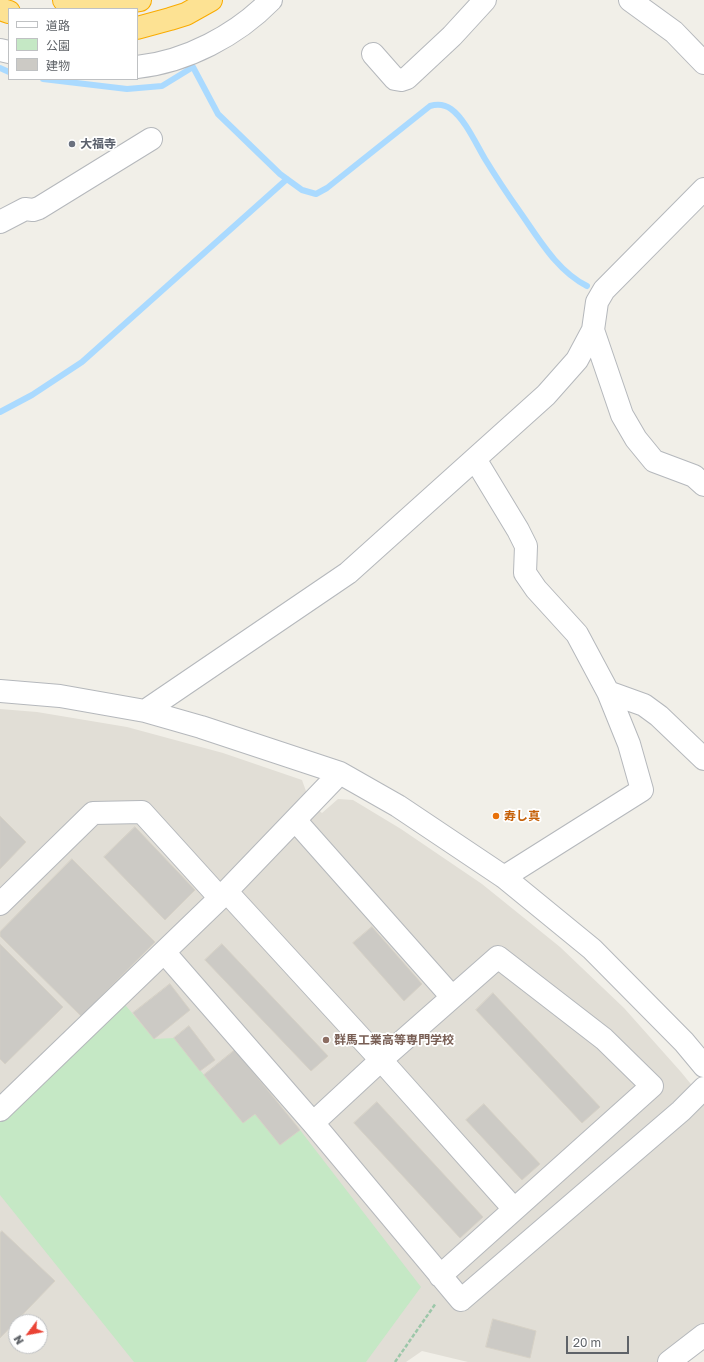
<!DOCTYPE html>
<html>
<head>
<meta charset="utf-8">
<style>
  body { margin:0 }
  #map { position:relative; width:704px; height:1362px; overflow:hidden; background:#f1efe8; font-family:"Golos Text","Noto Sans JP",sans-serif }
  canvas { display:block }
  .legend { position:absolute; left:8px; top:8px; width:130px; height:72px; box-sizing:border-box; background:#fff; border:1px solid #bfc1c3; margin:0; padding:5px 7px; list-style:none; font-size:12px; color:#5f6368 }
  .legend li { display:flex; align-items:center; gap:8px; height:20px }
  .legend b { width:20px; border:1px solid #bfc1c3 }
  .north { position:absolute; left:8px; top:1314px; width:40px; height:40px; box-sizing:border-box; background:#fff; border:1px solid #bfc1c3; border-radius:50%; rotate:238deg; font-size:11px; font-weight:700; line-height:16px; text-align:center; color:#5f6368 }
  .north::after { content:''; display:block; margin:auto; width:14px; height:18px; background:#ea4335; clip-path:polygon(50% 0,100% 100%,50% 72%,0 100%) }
  .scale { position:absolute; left:566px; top:1336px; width:63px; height:18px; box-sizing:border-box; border:2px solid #5f6368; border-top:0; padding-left:5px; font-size:12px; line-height:14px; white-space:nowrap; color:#5f6368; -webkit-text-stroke:3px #fff; paint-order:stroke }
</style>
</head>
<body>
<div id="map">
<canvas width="704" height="1362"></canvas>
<ul class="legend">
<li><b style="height:5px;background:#fff"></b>道路</li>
<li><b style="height:11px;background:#c5e8c5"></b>公園</li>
<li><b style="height:11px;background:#cccac5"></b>建物</li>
</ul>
<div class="north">N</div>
<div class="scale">20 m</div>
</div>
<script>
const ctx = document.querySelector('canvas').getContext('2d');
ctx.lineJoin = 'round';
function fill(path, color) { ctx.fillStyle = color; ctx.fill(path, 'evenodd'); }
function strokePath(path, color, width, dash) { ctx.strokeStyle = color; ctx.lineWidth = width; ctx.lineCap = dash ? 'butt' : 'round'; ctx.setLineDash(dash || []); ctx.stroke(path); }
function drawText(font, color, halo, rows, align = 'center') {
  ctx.font = font + ' "Golos Text","Noto Sans JP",sans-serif'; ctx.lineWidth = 3.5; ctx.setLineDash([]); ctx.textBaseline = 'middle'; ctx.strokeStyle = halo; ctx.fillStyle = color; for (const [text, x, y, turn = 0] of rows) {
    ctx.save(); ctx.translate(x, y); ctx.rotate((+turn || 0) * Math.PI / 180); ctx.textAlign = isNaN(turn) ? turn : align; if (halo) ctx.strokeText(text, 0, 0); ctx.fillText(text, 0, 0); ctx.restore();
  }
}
fill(new Path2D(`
  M0,709l37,3 90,15 96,26 79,27 5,14 4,9 11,10 16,-14 15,1 48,29 81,55 78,63 64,61 57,64 23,28v224l-47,38h-189l-46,-11 -16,11h-406zM16,1322h24v24h-24z`), '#e1ded6');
fill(new Path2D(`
  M121,1000l33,39 20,-1 69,85 12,-9 25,31 20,-15 121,157 -55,75h-232l-134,-167v-76z`), '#c5e8c5');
strokePath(new Path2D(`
  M0,68l9,4
  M43,79l84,10 35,-3 31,-19 25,47 62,60 22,16 14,4 11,-6 103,-82c7,-2 14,-2 21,3 14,10 25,35 34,50 11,18 23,36 35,53 19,27 37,59 67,74
  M0,412l32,-17 50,-33 205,-183`), '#aadaff', 6);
const building = new Path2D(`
  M0,816l26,26 -26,27z
  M135,827l60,63 -30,30 -61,-63z
  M72,859l83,83 -74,74 -81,-80v-4z
  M372,927l50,57 -18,17 -51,-58z
  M0,944l63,63 -58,57 -5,-5z
  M222,944l106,112 -17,15 -106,-111z
  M170,984l20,26 -36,29 -21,-26z
  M493,993l107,114 -18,16 -106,-113z
  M189,1026l26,34 -15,11 -26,-33z
  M235,1050l65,80 -20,15 -25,-31 -12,9 -39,-48z
  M377,1102l106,115 -23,21 -106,-115z
  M484,1104l56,60 -18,16 -56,-60z
  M2,1231l53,50 -55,57v-105z
  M493,1319l43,12 -6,27 -44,-11z`);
fill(building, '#cccac5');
strokePath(building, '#d6d1c6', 1);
const minor = new Path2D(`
  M630,0l44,32 30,31
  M0,50l9,2
  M373,54l22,25 6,1 6,-2 45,-42 33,-36
  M137,67c49,-5 100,-32 134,-67
  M0,222l25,-13 8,1 6,-2 112,-69
  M593,330l29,85 14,24 18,22 40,15 10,9
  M475,459l43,71 8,16 -1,27 11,16 41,45 31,58 21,52 13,46 -138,87
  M0,691l60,5 85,15 56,16 139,46 58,33 106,71 88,72 92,93 20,24
  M608,692l36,13 15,11 45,43
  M145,711l203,-138 198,-178 31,-35 16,-30 4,-28 7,-12 100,-101
  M295,820l157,177
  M226,891l155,169 133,149
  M0,904l93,-91 49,-1 78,86
  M164,952l149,171 148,177 220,-189 23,-23
  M0,1110l220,-212 120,-125
  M313,1123l68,-63 117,-103 106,82 48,47 -212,190
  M669,1362l35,-27`);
const highway = new Path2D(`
  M64,0c25,4 51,5 76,0
  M0,9l9,3
  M137,28l33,-9 16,-5 25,-14`);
strokePath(minor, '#b5b8bc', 24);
strokePath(highway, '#f9ab00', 24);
strokePath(new Path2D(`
  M395,1362l41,-59`), '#9cc7a9', 2.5, [4, 2]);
strokePath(minor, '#fff', 22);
strokePath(highway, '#fde293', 22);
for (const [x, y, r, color] of [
  [72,144,4,"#6b7280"],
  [496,816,4,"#e8710a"],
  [326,1040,4,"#8d6e63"]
]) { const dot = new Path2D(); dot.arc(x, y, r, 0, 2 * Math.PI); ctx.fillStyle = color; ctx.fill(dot); strokePath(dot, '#fff', 1.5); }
drawText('bold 12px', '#5b616d', '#fff', [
  ["大福寺",80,144]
], 'left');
drawText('bold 12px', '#c56008', '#fff', [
  ["寿し真",504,816]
], 'left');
drawText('bold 12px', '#785e54', '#fff', [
  ["群馬工業高等専門学校",334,1040]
], 'left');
</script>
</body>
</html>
